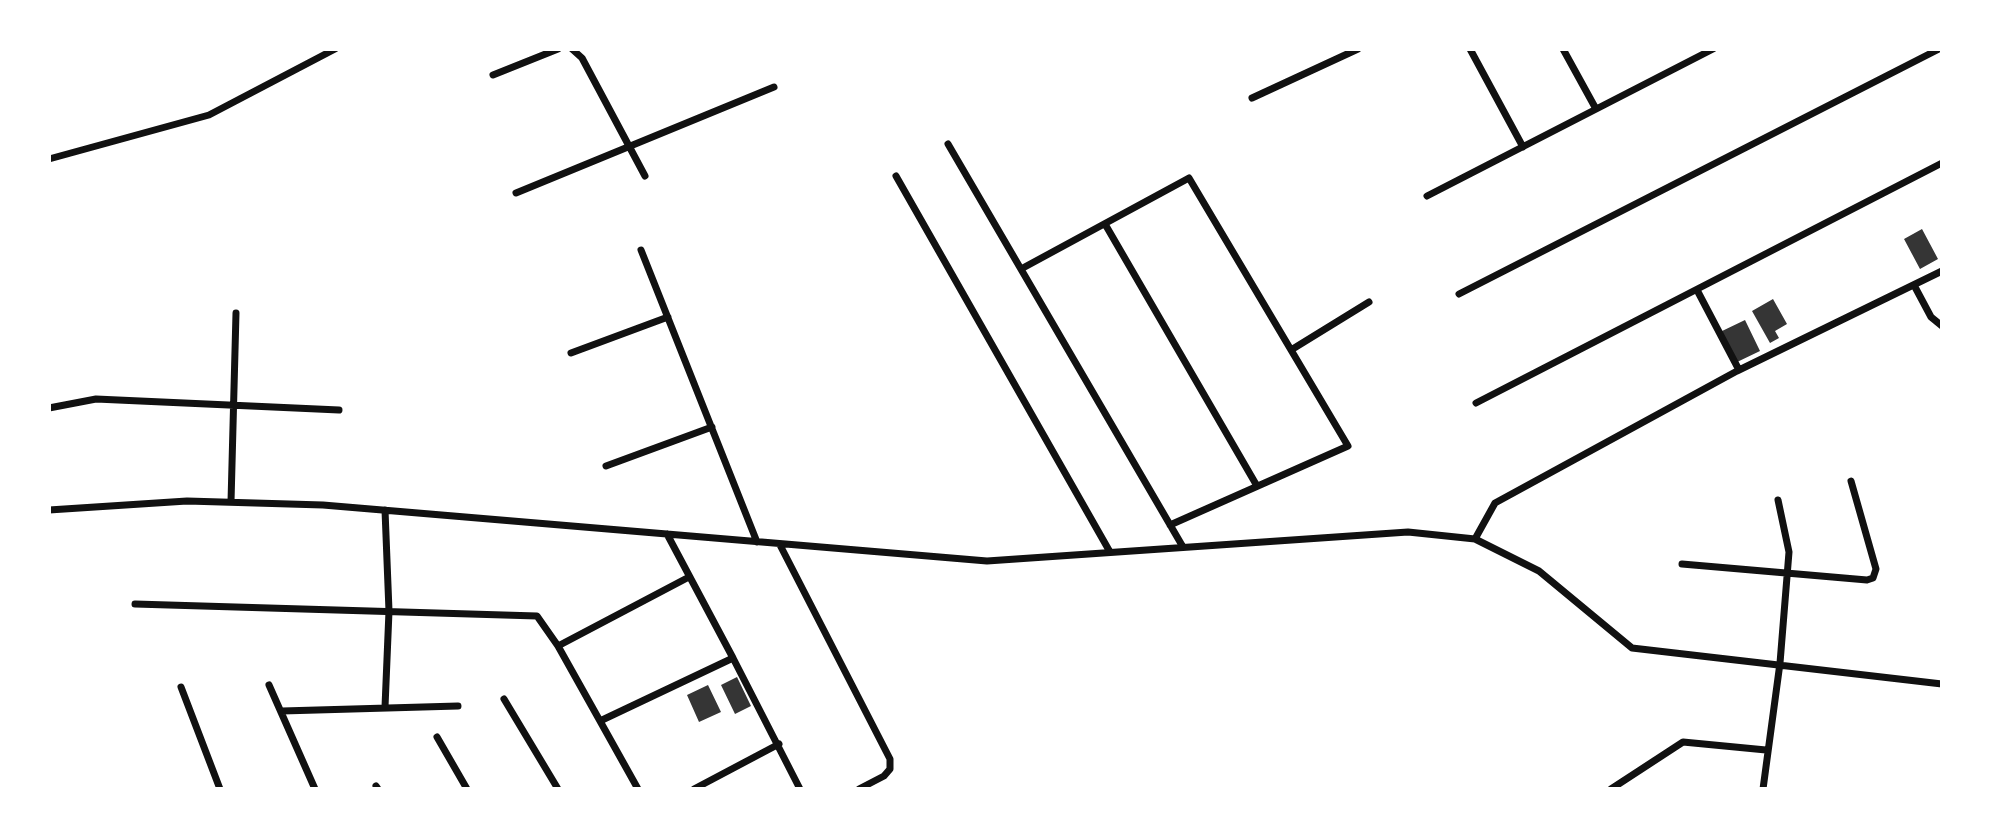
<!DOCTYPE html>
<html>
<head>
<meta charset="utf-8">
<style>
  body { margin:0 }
  #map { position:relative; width:1991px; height:838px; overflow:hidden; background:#fff; font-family:Commissioner,sans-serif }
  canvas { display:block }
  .frame { position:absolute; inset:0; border:51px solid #fff; pointer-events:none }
</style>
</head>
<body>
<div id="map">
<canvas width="1991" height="838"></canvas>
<div class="frame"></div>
</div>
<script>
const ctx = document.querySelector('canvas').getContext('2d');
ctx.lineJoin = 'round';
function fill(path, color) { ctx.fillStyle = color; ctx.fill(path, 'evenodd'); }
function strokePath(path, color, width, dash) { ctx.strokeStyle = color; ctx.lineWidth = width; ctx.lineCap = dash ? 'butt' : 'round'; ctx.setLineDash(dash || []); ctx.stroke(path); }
fill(new Path2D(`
  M1922,229l16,30 -18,10 -16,-30z
  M1773,299l14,25 -12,7 4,7 -9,5 -18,-32z
  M1745,320l15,31 -25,12 -15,-31z
  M737,677l14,29 -16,8 -14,-29z
  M708,685l13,27 -22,10 -12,-27z`), '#353535');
strokePath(new Path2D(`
  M572,49l10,9 63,118
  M1470,49l53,98
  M1563,49l33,60
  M493,75l65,-26
  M1252,98l106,-49
  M948,144l235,403
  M49,159l160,-44 126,-66
  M896,176l214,376
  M516,193l258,-106
  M1427,196l286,-147
  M1105,224l152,262
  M641,250l116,292
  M1021,269l168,-91 159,268 -178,79
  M1915,287l16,30 11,9
  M1697,290l42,80
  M1459,294l480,-245
  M1291,350l78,-48
  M571,353l97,-36
  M1476,403l466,-240
  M49,408l47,-9 243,11
  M606,466l106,-39
  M231,502l5,-189
  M49,510l138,-9 136,4 664,56 421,-29 67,7 64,32 93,77 310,36
  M385,510l4,101 -4,96
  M667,534l66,124
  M1475,539l20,-36 242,-132 205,-100
  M780,545l110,214v10l-6,7 -25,13
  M1682,564l185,16 6,-2 3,-9 -25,-88
  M135,604l402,12 21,30 131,-69
  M558,646l42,75
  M269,685l46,104
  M181,687l39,102
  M504,699l54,90
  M282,711l176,-5
  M437,737l30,52
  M376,786l2,3
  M638,789l-38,-68 133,-63 67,131
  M694,789l85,-45
  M1611,789l72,-47 83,8
  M1763,789l17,-126 9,-111 -11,-52`), '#111', 7);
</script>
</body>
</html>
